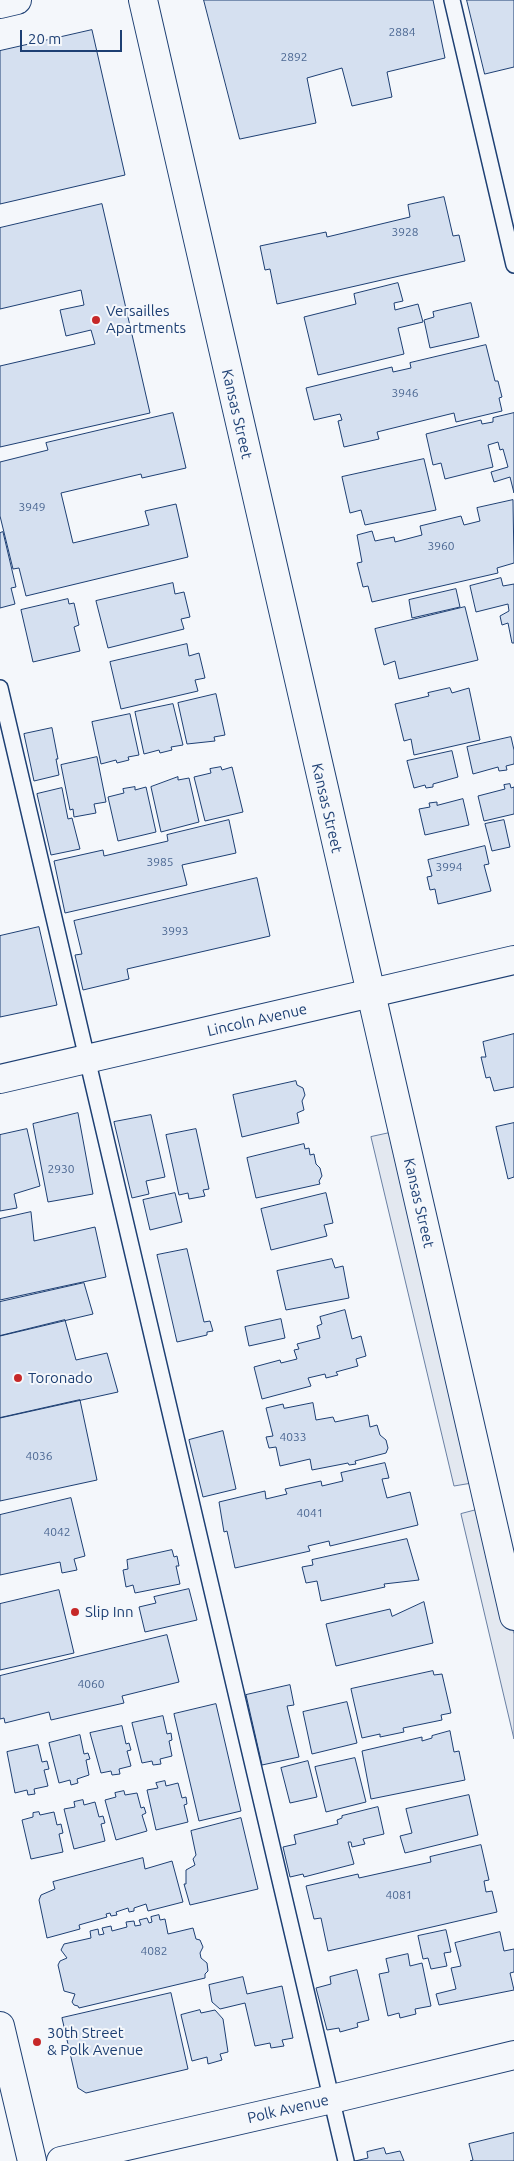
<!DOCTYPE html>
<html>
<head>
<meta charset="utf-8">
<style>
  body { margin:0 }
  #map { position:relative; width:514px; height:2161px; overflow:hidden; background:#f4f7fb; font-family:Ubuntu,sans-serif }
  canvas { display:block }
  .scale { position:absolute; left:20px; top:30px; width:102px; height:22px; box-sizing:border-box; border:2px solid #1d3f73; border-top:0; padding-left:6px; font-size:15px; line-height:18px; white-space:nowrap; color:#1d3f73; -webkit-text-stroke:4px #f4f7fb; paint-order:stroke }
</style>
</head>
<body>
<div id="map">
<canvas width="514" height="2161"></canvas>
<div class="scale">20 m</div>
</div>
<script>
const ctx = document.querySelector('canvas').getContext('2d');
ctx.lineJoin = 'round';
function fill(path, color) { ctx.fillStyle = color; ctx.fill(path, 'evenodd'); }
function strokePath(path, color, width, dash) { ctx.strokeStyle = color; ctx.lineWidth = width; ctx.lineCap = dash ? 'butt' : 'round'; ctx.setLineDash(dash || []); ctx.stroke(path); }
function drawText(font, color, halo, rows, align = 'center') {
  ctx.font = font + ' Ubuntu,sans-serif'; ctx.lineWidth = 4; ctx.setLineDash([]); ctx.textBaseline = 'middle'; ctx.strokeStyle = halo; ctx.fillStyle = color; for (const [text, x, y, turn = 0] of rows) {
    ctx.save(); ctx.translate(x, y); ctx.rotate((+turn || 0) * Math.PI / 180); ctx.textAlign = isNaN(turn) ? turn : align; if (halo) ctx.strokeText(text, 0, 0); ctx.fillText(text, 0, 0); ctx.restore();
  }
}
const parking = new Path2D(`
  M394,1132l84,350 -24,4 -83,-349z
  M484,1508l30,126v105l-53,-225z`);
fill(parking, '#e3e8f0');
strokePath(parking, '#687fa3', 1);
const building = new Path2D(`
  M204,0h229l12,58 -58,14 5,25 -40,9 -10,-38 -35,10 9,45 -76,16z
  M467,0h47v67l-29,7z
  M92,30l33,145 -125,29v-153z
  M444,197l9,39 6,-1 6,26 -188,43 -7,-35 -5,1 -5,-24 66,-14 1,5 83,-20 -2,-12z
  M102,204l48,209 -150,34v-81l95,-22 -4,-14 -25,6 -6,-26 24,-5 -3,-15 -81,19v-81z
  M398,283l5,18 -9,2 1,7 23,-6 5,18 -25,6 6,26 -86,21 -14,-58 52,-13 -2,-10z
  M471,303l8,34 -49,11 -6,-28 10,-3 -1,-5z
  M486,345l9,36h3l4,16 -3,1 3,13 -46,11 -2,-9 -77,19 2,7 -35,8 -6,-26 4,-1 -2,-6 -26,6 -8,-32 86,-21 1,5 18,-4 -1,-5z
  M173,413l13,55 -44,10 -1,-4 -80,19 12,50 76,-18 -4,-14 31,-7 12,53 -162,39 -7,-28 -6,1 -13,-53v-54l48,-12 -2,-7z
  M514,413v80l-4,-16 -16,5 -3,-10 17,-5 -5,-18 -3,1 -2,-8 -10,3 5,22 -48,12 -4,-16 -8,2 -7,-31 55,-14 1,4 11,-2v-4z
  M424,459l12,51 -71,15 -4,-15 -11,3 -8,-36z
  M513,500l1,63 -17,5 1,5 -126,29 -4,-16 -5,1 -6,-24 5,-1 -5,-27 15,-4 3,10 19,-4 1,5 27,-7 -2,-9 41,-10 3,9 16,-4 -3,-13z
  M3,532l13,55 -5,1 4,16 -15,4v-75z
  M501,578l2,8 11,-2v59h-2l-4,-20 -6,2 -2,-9 9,-5 -1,-7 -32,8 -6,-26z
  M173,583l2,11 9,-2 6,25 -9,2 3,10 -76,19 -12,-47z
  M456,589l4,18 -48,11 -3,-18z
  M68,599l1,5 5,-1 5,22 -5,2 6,24 -47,11 -12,-52z
  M465,607l13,53 -79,19 -4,-18 -11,4 -9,-36z
  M187,644l2,12 10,-3 6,25 -10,2 3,11 -77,18 -11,-47z
  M450,688l2,5 17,-5 11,52 -66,15 -3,-16 -7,2 -9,-37 34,-8 -1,-3z
  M216,694l9,41 -11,2 1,4 -28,3 -9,-41z
  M173,704l10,41 -12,2 1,3 -12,3 -1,-3 -15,4 -9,-42z
  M130,714l9,41 -11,2 1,3 -12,3 -1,-3 -15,4 -9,-42z
  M52,728l6,31h-2l3,16 -25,6 -10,-47z
  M511,737l3,13v14l-8,2 1,4 -8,1 -1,-4 -25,7 -6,-27z
  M452,751l6,26 -25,7v3l-7,1 -1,-3 -11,3 -7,-27z
  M97,757l9,45 -12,2 2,9 -22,4 -1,-8 -3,1 -9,-45z
  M221,767l1,3 10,-3 11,45 -38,9 -11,-44 17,-4 -1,-4z
  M178,777v3l11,-2 10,44 -38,10 -10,-45z
  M510,784l1,4 3,-1v27l-30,7 -6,-25 27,-7 -1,-4z
  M135,787v3l11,-3 10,45 -38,9 -10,-44 16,-4 -1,-4z
  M62,788l6,31 4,-1 8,31 -29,6 -14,-61z
  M463,799l6,26 -44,10 -6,-26 11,-2 -1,-4 8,-1v3z
  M229,820l7,33 -54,12 5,20 -122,28 -11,-52 49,-11 1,6 64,-15 -1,-6z
  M504,820l6,27 -18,4 -7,-27z
  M485,846l4,18 -5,1 7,26 -53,13 -3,-15 -5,1 -3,-13 5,-1 -4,-16z
  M257,878l13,58 -143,33 2,10 -46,11 -8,-35 7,-1 -8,-33z
  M39,927l18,78 -57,12v-81z
  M514,1034v53l-20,4 -4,-14 -4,1 -5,-21h5l-3,-15z
  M296,1081l1,4 6,3 2,7 -3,6 2,9 -7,3 2,10 -57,14 -9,-42z
  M78,1113l15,81 -45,8 -15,-78z
  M151,1115l14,62 -19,4 3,13 -17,4 -18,-76z
  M514,1123v54l-6,2 -12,-52z
  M27,1129l13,57 -26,8 3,14 -17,3v-76z
  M196,1129l13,60 -6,1 2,6 -16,3 -1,-6 -9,2 -13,-60z
  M304,1144l1,5 4,-1 1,7 4,-1 2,10 4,4 2,8 -3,5 1,3 -64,14 -9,-40z
  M175,1193l7,29 -32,8 -7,-30z
  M326,1193l7,30 -9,2 3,11 -56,14 -10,-41z
  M31,1212l3,29 61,-14 11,50 -106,23v-81z
  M187,1249l17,73 6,-1 3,10 -6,1v3l-30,7 -20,-87z
  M332,1259l3,9 8,-2 6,32 -63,12 -9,-39z
  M84,1283l9,31 -93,22v-34z
  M345,1310l7,29 9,-3 5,20 -10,3 2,7 -22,6 2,3 -12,3 -1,-4 -17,4 3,8 -49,13 -8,-32 26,-7 1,3 16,-4 -3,-9 5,-1 -2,-5 23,-6 -3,-12 5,-2 -2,-7z
  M281,1319l4,19 -36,8 -4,-19z
  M65,1320l11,40 31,-7 11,39 -118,26v-82z
  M80,1400l17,80 -97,21v-83z
  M313,1403l3,17 17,-3 2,5 33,-7 2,12 7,-2 3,10 6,5 2,8 -2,5 -31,8 1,3 -7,1 -1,-2 -36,7 -2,-11 -30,7 -4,-19 -7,1 -3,-11 7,-1 -7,-28 17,-4 1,4z
  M223,1431l13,58 -33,8 -14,-57z
  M385,1463l4,15 -7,1 5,19 23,-6 8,33 -88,21 -1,-5 -21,5 2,5 -75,17 -8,-37 -3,1 -5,-30 46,-11 1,8 21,-5 -2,-5 36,-8 1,5 21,-5 -2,-8z
  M71,1498l14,58 -11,3 3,11 -15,3 -2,-11 -60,13v-60z
  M407,1539l12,41 -35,4 1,3 -64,14 -4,-20 -11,2 -4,-16 11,-2 -1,-5z
  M172,1550l2,7 3,-1 2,10h-3l4,18 -45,9 -2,-8 -7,2 -3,-17 5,-1 -1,-9z
  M189,1589l8,31 -52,12 -6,-25 17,-4 -2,-6z
  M59,1590l15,63 -74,17v-66z
  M424,1602l9,41 -97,23 -10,-42 64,-15 2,7z
  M167,1635l12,47 -57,14 2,7 -73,17 -2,-8 -44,11 -1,-5 -4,1v-43z
  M433,1671l1,4 8,-1 9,39 -10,2 1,5 -39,8 1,4 -24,5v-3l-18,4 -11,-49z
  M290,1685l4,20 -7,1 12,51 -37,8 -16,-70z
  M347,1702l10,41 -45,11 -9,-42z
  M216,1704l25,107 -42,10 -25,-107z
  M163,1716l4,18 4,-1 1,7 -3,1 3,15 -12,3 1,5 -8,1 -1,-4 -10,2 -10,-40z
  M122,1726l4,18 3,-1 2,7 -4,1 4,15 -12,3 1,5 -8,1 -1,-4 -10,2 -11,-40z
  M450,1731l4,21 5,-1 6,29 -94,19 -9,-48 60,-14v4l10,-3v-2z
  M80,1735l4,19 4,-1 2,6 -4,1 3,15 -12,4 1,4 -7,2 -1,-5 -11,3 -10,-40z
  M38,1745l4,17 5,-1 2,8 -5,1 4,16 -14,3 1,5 -7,1 -1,-5 -12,3 -8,-41z
  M355,1758l11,44 -40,10 -11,-45z
  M308,1761l9,36 -27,6 -9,-35z
  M165,1781l1,5 12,-3 4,15 4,-1 1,7 -3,1 4,17 -32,8 -9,-40 11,-2 -2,-5z
  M124,1791l1,4 12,-2 4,15 3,-1 2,6 -4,2 5,16 -31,9 -11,-40 11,-3 -1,-4z
  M469,1795l9,40 -73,18 -5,-17 12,-3 -6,-24z
  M83,1800l1,5 11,-3 4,15 4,-1 2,7 -4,1 4,17 -31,8 -10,-40 11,-2 -1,-5z
  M378,1807l6,27 -21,5 2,5 -13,3 -1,-5h-3l6,22 -50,13 -1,-3 -13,3 -7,-30 13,-3 -2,-9 44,-11 -1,-4 5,-2v-2z
  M39,1812l1,3 14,-3 3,13 4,-1 2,9 -4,1 4,18 -32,7 -9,-39 11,-3v-4z
  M241,1818l17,71 -68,16 -6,-21h2v-14l9,-5 -2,-6 3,-4 -5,-24z
  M481,1845l8,35 -5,1 2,11 6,-1 5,21 -169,39 -7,-33 -7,1 -8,-33 52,-12 1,4 72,-16 -1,-5z
  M143,1858l2,11 27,-8 11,41 -35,9 -2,-7 -12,4v3l-5,1 -1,-4 -12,4 1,3 -6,1 -1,-3 -4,1 1,3 -28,8 1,4 -33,9 -8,-38 2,-5 14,-6 -2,-7z
  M159,1915l1,5 5,-1 3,15 25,-6 3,11 4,1 3,7 -3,6 1,5 6,5 1,8 -3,3v4l-126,30 -1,-2 -4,-1 -2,-3 3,-8 -11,-3 -6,-26 2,-4 7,-3 -6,-8 3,-6 27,-6 -1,-7 8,-2 1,6 5,-1 -2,-6 9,-2 1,5 15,-4 -1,-5 8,-1 1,5 6,-1 -2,-5 8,-2 2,5 3,-1 -1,-5z
  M446,1930l5,22 -7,1 3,13 -16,3 -3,-11 -5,1 -5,-23z
  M500,1932l4,19 10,-2v23l-4,1 4,17 -75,15 -3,-11 20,-5 -5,-21 10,-2 -6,-23z
  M408,1954l2,12 12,-3 9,43 -16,3 1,5 -16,4 -1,-5 -11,3 -9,-42 10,-2 -3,-13z
  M357,1970l12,50 -12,3 1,4 -18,5 -1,-4 -12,2 -11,-42 15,-4 -1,-7z
  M243,1977l4,17 35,-8 11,52 -11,2 2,6 -13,2 -1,-5 -15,3 -10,-43 -25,6 -8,-7 -3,-17z
  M171,1993l17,76 -102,24 -8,-5 -16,-70z
  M200,2010l1,3 14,-3 8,9 5,33 -8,2 2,6 -14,4 -1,-7 -15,4 -11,-46z
  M514,2133v28h-44l3,-1 -4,-16z
  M384,2148l2,6 14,-3 4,10h-49l13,-3 -1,-6z`);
fill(building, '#d5e0f0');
strokePath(building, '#1d3f73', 1);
const service = new Path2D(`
  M452,0l62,265
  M0,688l346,1473`);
const minor = new Path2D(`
  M143,0l371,1616
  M61,2161l271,-62 182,-44`);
const tertiary = new Path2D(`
  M0,1079l514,-119`);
const secondary = new Path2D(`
  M0,2026l32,135`);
const primary = new Path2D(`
  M0,4l17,-4`);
strokePath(service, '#1d3f73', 18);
strokePath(minor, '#1d3f73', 30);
strokePath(tertiary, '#1d3f73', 30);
strokePath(secondary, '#1d3f73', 30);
strokePath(primary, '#1d3f73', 30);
strokePath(service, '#f4f7fb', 15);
strokePath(minor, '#f4f7fb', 28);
strokePath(tertiary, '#f4f7fb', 28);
strokePath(secondary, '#f4f7fb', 28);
strokePath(primary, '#f4f7fb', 28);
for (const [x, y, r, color] of [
  [96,320,5,"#c62828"],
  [18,1378,5,"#c62828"],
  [75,1612,5,"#c62828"],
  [37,2042,5,"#c62828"]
]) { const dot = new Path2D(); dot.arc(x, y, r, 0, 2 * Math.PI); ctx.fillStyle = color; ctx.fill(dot); strokePath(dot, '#f4f7fb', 2); }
drawText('12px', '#4b6792', null, [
  ["2884",402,32],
  ["2892",294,57],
  ["3928",405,232],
  ["3946",405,393],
  ["3949",32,507],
  ["3960",441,546],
  ["3985",160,862],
  ["3994",449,867],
  ["3993",175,931],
  ["2930",61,1169],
  ["4033",293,1437],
  ["4036",39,1456],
  ["4041",310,1513],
  ["4042",57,1532],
  ["4060",91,1684],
  ["4081",399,1895],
  ["4082",154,1951]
]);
drawText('15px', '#1d3f73', '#f4f7fb', [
  ["Versailles",106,311],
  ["Apartments",106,328],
  ["Toronado",28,1378],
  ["Slip Inn",85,1612],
  ["30th Street",47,2033],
  ["& Polk Avenue",47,2050]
], 'left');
drawText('15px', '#1d3f73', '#f4f7fb', [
  ["Kansas Street",237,414,77],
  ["Kansas Street",327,808,77],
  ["Lincoln Avenue",257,1020,-13],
  ["Kansas Street",419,1203,77],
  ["Polk Avenue",288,2109,-13]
]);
</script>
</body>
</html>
